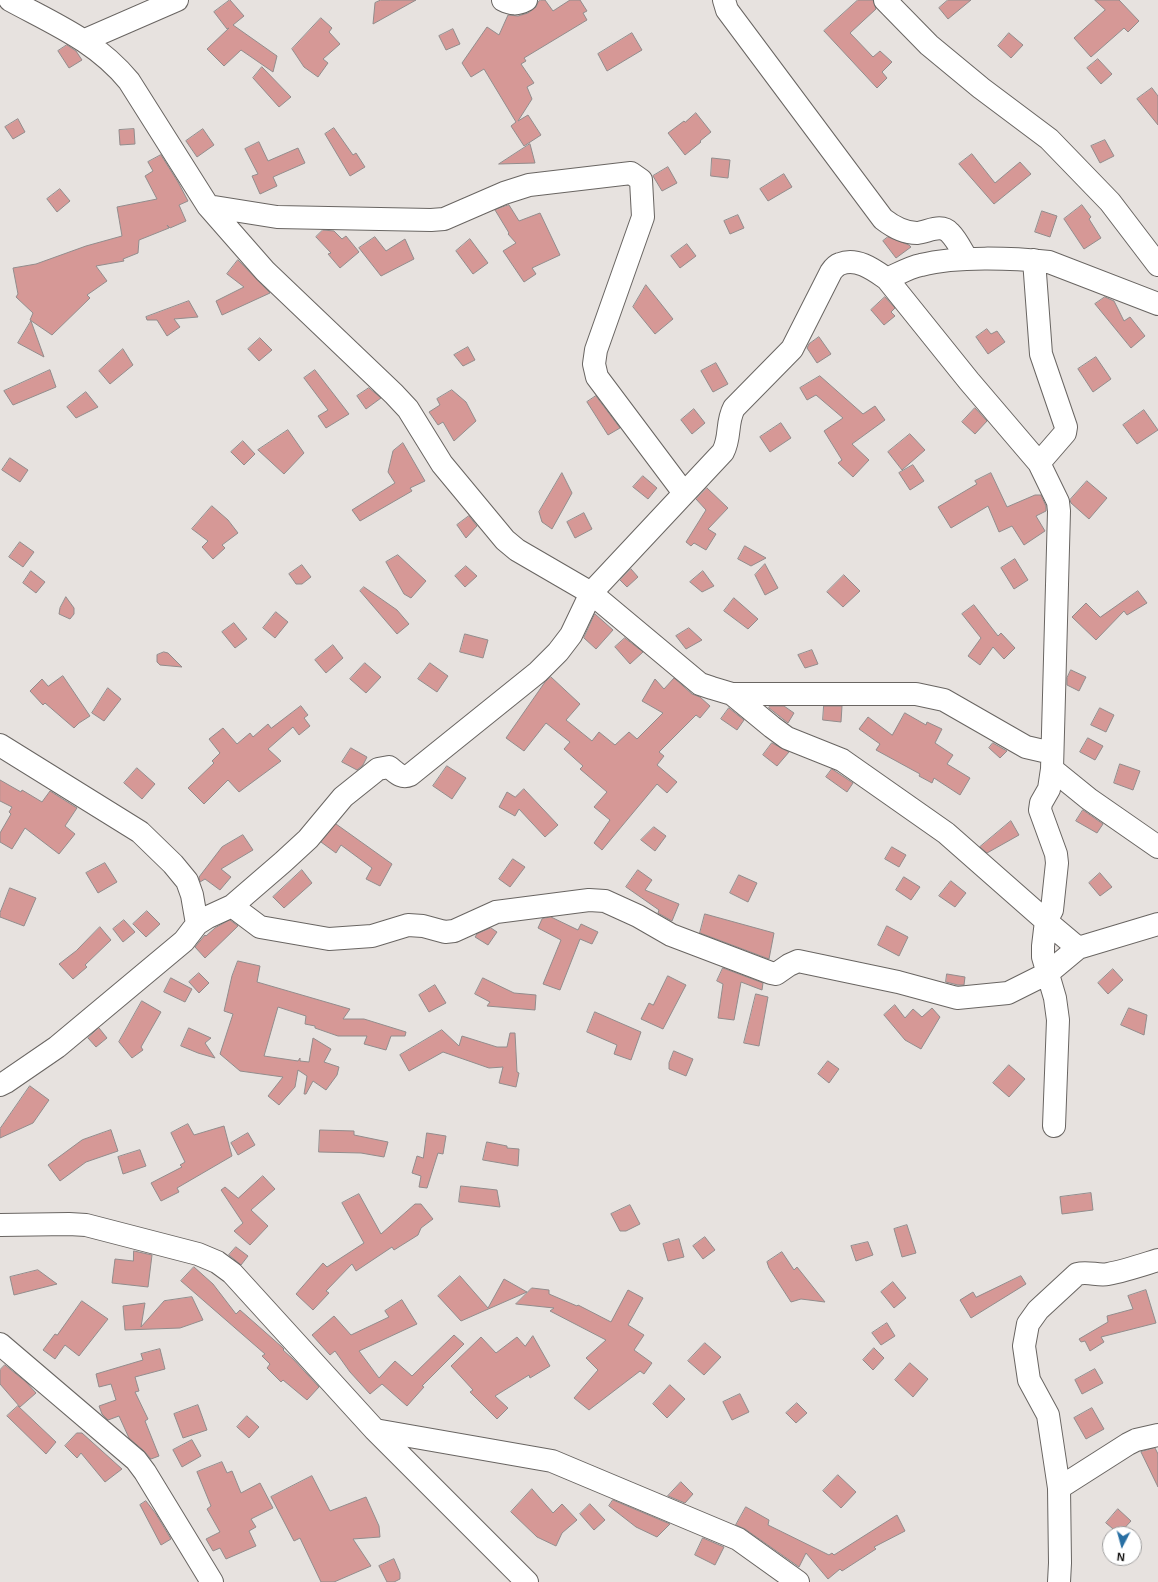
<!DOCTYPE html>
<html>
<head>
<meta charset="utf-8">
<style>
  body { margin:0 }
  #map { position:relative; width:1158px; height:1582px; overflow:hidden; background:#e7e2df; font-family:Helvetica,sans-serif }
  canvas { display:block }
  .north { position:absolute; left:1102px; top:1526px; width:40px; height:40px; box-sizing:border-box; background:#fff; border:1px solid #9e9d9d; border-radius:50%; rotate:186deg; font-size:11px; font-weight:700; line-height:16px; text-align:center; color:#0d0b0a }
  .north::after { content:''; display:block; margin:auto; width:14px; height:18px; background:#286fa3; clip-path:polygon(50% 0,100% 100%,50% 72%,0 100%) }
</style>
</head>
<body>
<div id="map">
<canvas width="1158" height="1582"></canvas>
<div class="north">N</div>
</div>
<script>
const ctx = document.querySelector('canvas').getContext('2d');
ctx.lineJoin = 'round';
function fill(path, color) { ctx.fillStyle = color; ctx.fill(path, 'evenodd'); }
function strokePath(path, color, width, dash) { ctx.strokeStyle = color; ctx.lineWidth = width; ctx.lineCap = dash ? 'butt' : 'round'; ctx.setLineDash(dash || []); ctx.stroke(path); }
const building = new Path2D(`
  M230,0l14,16 -11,9 44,31 -4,16 -32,-22 -17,16 -17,-17 22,-21 -2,1 -13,-17z
  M381,0h35l-43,24 2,-21z
  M541,0h4l8,11 17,-11h10l7,11 -4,2 4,7 -63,38 2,3 -5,3 13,19 -7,4 5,12 -14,22 10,-6 13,20 -17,11 -13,-20 5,-4 -32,-53 -13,8 -9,-14 25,-36 12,8 9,-20 10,1 10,-3 8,-6 2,-5z
  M858,0h15l3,9 -26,24 23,24 7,-6 12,11 -10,10 5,6 -10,10 -53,-57z
  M948,0h23l-23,19 -9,-11z
  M1095,0h24l20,21 -11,11 -4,-4 -33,29 -17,-19 31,-28z
  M321,18l11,10 -3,4 11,12 -17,15 5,4 -10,14 -14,-10 -12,-18z
  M453,29l7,15 -14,6 -7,-14z
  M632,33l10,17 -35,21 -9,-17z
  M1009,33l14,12 -12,13 -13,-12z
  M67,45l9,6 6,9 -13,8 -11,-17z
  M1098,59l14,15 -11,10 -14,-16z
  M262,67l29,30 -12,10 -26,-29z
  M1152,88l6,8v29l-21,-26z
  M696,113l15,19 -11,9 1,1 -16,13 -17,-22 16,-12 1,1z
  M18,119l7,13 -12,7 -8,-12z
  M334,128l19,27 3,-2 9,14 -15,9 -25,-42z
  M134,129l1,15 -15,1 -1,-15z
  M203,129l11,16 -17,12 -11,-16z
  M1105,140l9,16 -14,7 -9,-17z
  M259,142l9,19 30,-13 7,15 -32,14 4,9 -17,8 -8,-18 6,-2 -13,-25z
  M530,144l5,19 -36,1z
  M972,154l23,29 25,-21 11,12 -37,30 -35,-40z
  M161,155l17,27 10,19 -9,4 7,16 -16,7 -3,-3 2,3 -30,12 -1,13 -15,6 1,2 -28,5 11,15 -20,14 3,3 -38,37 -22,-15 3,-7 -17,-16 2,-3 -5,-26 23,-4 50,-18 36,-10 -5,-29 40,-8 -12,-23 8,-5 -5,-9z
  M712,158l18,2 -2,18 -17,-2z
  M668,167l9,16 -15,8 -9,-15z
  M784,174l8,13 -24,14 -8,-12z
  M60,189l10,12 -13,11 -10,-13z
  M509,205l10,16 21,-8 20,42 -28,13 4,6 -12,8 -21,-31 13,-8 -8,-9 1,-1 -14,-23z
  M1082,205l9,12 -2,2 12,19 -17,11 -20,-30z
  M1042,211l15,5 -7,21 -15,-5z
  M738,215l6,13 -14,6 -6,-13z
  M323,230l11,1 8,8 4,-3 13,16 -19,16 -12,-14 3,-1 -15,-16z
  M375,237l11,14 19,-12 9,20 -33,17 -22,-28z
  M888,237l21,8 2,2 -15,11 -13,-17z
  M470,239l18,24 -15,11 -17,-23z
  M687,244l9,12 -16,12 -9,-12z
  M238,260l32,33 -48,22 -6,-14 28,-14 -17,-13z
  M646,285l27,34 -18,15 -22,-27z
  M885,297l10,11 -4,4 4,4 -11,9 -13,-15z
  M1105,297l9,4 10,20 6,-4 15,19 -14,12 -36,-44z
  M189,301l9,16 -24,2 6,8 -13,9 -10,-16h-10l-1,-3z
  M31,321l13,36 -26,-14z
  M987,329l4,5 6,-3 8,11 -17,12 -12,-17z
  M819,337l12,17 -14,9 -10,-15 2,-4z
  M260,338l12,12 -13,11 -11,-12z
  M468,347l7,13 -12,6 -9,-11z
  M123,349l10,16 -23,19 -11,-13z
  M1096,357l15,22 -18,13 -15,-23z
  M716,363l12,21 -15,8 -12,-21z
  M50,370l6,17 -43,18 -9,-14z
  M315,370l34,44 -23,14 -8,-12 10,-6 -24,-32z
  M820,376l43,38 12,-8 10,14 -33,24 17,16 -16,17 -15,-14 4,-3 -18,-29 19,-13 -27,-23 -9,5 -7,-12z
  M369,388l12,10 -15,11 -9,-13z
  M452,390l14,12 10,19 -22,20 -11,-19 -5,3 -9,-13 11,-7 -3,-6z
  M86,392l12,15 -22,11 -9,-11z
  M596,396l24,32 -12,7 -21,-33z
  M975,408l12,13 -12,13 -13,-12z
  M694,409l11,14 -13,11 -11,-14z
  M1144,410l14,20 -21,14 -14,-19z
  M781,423l10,15 -21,14 -10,-15z
  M288,430l16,23 -20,21 -26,-24z
  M910,434l15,16 -23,20 -14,-18z
  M243,441l12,13 -11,11 -13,-13z
  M403,443l22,38 -15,7 2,3 -52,30 -8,-11 43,-27 -7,-11 5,-21z
  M10,458l18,12 -8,12 -18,-12z
  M913,465l11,16 -14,9 -11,-17z
  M562,473l10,20 -20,36 -10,-7 -3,-10z
  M991,473l16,34 28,-12h6l5,11v5l-10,5 9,15 -21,14 -12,-19 -13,6 -11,-26 -37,22 -13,-21 39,-23 -2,-3z
  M643,476l14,12 -9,11 -15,-12z
  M1087,481l20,17 -18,21 -18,-16 -1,-3z
  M707,488l21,20 -20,21 8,5 -10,16 -12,-7 -3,3 -5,-4 20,-32 -10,-11z
  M212,506l16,14 10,13 -16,12 3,3 -12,11 -11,-12 6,-6 -16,-12z
  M584,513l8,16 -17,9 -8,-16z
  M469,516l8,10 -11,12 -9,-13z
  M20,542l14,10 -11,15 -14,-10z
  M745,546l21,12 -15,8 -13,-7z
  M398,555l28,26 -15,17 -7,-4 -18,-32z
  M1015,559l13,21 -14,9 -13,-21z
  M765,564l13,24 -13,7 -10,-20z
  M302,565l9,12 -9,7h-6l-7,-10z
  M466,566l11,10 -12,11 -10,-11z
  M631,569l7,8 -11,10 -7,-7z
  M31,571l14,11 -9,11 -13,-10z
  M703,571l11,15 -12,6 -12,-10z
  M844,575l16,16 -17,16 -16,-15z
  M364,587l33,23 12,14 -12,10 -37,-43z
  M1138,591l9,12 -20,12 -3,-4 -28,29 -24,-23 14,-14 14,14z
  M66,597l8,11v6l-4,5 -11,-5 1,-6z
  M734,598l24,21 -10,10 -24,-18z
  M974,605l24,31 3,-3 14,15 -11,11 -11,-12 -13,18 -12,-9 13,-18 -19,-24z
  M276,612l12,10 -13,16 -12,-10z
  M595,614l18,16 -17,19 -12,-11z
  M234,623l13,16 -12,9 -13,-16z
  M689,628l13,12 -16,9 -10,-13z
  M465,634l23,6 -5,18 -23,-6z
  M625,638l18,14 -13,12 -15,-17z
  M333,645l10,13 -17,15 -11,-13z
  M812,650l6,14 -13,4 -7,-13z
  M164,652l4,1 14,14 -22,-2 -3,-3v-7z
  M365,663l16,14 -15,16 -16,-14z
  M430,663l18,13 -11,16 -19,-13z
  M1071,670l15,7 -7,14 -12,-6v-7z
  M63,676l27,40 -11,7 -5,5 -29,-25 -2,2 -13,-14 12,-12 6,7z
  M551,677l29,27 -14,16 26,21 7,-9 16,13 14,-13 8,7 26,-26 -21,-12 13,-22 9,10 10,-11 18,16 8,3 10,9 -10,12 -4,-3 -37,37 5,4 -7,9 20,17 -10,11 -10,-9 -55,66 -8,-7 16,-23 -16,-13 13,-15 -27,-23 3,-3 -19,-17 6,-7 -24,-19 -22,28 -18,-13 39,-56z
  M108,688l13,11 -17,22 -12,-8z
  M301,706l7,9 -4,3 6,8 -11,9 -6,-8 -25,22 13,12 -42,31 -11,-12 -24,24 -16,-16 26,-25 -2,-2 8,-8 -11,-14 14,-11 14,16 13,-11 3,4 15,-13 3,4z
  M770,706h14l10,7 -6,10 -19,-15z
  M824,706h18l-1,16 -18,-2z
  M729,708l15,12 -7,10 -16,-11z
  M1100,708l14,7 -8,17 -15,-7z
  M905,713l21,12 1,-3 15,7 -7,14 18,12 -6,9 23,14 -10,17 -26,-17 -2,5 -13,-7 1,-2 -44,-24 4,-6 -21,-15 9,-12 24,18z
  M1088,738l15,8 -8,14 -15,-8z
  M772,743l17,9 -12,14 -14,-11z
  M993,743l14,8 -7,7 -11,-10z
  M351,748l16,9 -4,8 -6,5 -15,-8z
  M1120,764l20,7 -7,19 -19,-7z
  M447,766l19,12 -14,21 -19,-13z
  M137,768l18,16 -13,15 -18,-16z
  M832,769l21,14 -6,9 -21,-15z
  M0,780l21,12 1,-2 20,12 8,-11 27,17 -12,18 10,8 -16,20 -34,-26 -13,21 -12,-7v-9l11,-19 -2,-2 3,-5 -12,-6z
  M524,789l34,36 -13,12 -26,-28 -4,7 -16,-9 8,-15 8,5z
  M1083,810l20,14 -6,9 -21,-12z
  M1011,821l8,14 -32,18 -7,-6z
  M336,824l56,40 -12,22 -14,-7 6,-11 -31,-23 -5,8 -15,-11z
  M654,827l12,9 -11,15 -14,-11z
  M243,835l10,15 -32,19 10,8 -11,13 -15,-11 -5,3 -1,-5 23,-30z
  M892,847l14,8 -7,12 -14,-8z
  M513,859l12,8 -15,20 -11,-8z
  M105,863l12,19 -19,11 -12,-20z
  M302,870l10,13 -28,25 -11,-11z
  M638,870l14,10 -7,10 34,14 -7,17 -14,-8 1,-3 -33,-23z
  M1100,873l12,14 -12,9 -11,-13z
  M739,875l18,8 -9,19 -18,-9z
  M904,877l16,10 -9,13 -15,-10z
  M951,881l15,12 -11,14 -16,-11z
  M10,888l26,10 -12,28 -24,-9v-4z
  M147,911l13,13 -14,13 -13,-13z
  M705,914l69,19 -5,26 -69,-26z
  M551,917l27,13 3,-6 17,8 -6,12 -12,-5 -20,51 -17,-6 18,-44 -23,-12 4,-9z
  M124,920l11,12 -12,10 -10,-13z
  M230,920l8,6 -33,32 -10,-11 10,-12 1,1 9,-8z
  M887,926l21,11 -9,19 -21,-11z
  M100,927l11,13 -26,25 2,2 -14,12 -14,-15 17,-13z
  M491,928l6,4 -9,13 -13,-8 2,-3z
  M238,961l22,5 -3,16 93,27 -7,10h21l42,13 -1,4h-14l-5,14 -22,-6 3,-8h-29l-23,-8v-2l-10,-2 1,-8 -28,-9 -14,49 34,5 2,-3v3l9,1 4,-24 18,11 -7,13 15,5 -2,8 -11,15 -13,-9 -7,13h-2l3,-18 -9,-6 -3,17 -16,18 -11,-9 15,-19 -43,-6 -20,-17 13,-40 -9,-3 8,-35z
  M723,968l40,15 -1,7 -21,-8 -7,38 -16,-2 5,-34 -6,-3z
  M1113,969l10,11 -15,14 -10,-11z
  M199,973l10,10 -10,10 -10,-11z
  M947,974l18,3 -1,8h-6l-12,-3z
  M668,976l18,9 -23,44 -22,-10 8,-16 4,2z
  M171,978l21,11 -7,13 -21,-10z
  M483,978l31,15 22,2 -1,15 -48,-4 3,-4 -15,-8z
  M435,985l11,18 -17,9 -10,-17z
  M756,994l12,3 -9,49 -15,-3z
  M142,1001l19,11 -20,35 2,3 -11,8 -13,-16z
  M895,1005l10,13 8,-9 9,8 10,-9 8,9 -19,32 -16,-9 -21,-25z
  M1129,1008l18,7 -3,20 -23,-10z
  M595,1012l46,20 -10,28 -17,-6 3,-9 -30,-13z
  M99,1028l8,10 -11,9 -8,-9z
  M189,1028l22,10 -6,5 10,15 -17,-5 -17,-7z
  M442,1030l17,16 3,-10 35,11h10l3,-14h5l2,39 2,1 -3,14 -17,-4 4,-16 -14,1 -46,-16 -34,19 -9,-16z
  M674,1051l19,8 -7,17 -17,-7v-6z
  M828,1061l11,8 -10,14 -11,-9z
  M1009,1065l16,14 -16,18 -16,-14z
  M30,1086l19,14 -16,23 -33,15v-9z
  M188,1124l6,11 30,-9 8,30 -55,32 2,4 -18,9 -10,-18 31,-16 -2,-2 5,-3 -14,-29z
  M111,1130l7,21 -32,11 -26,19 -12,-16 34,-25z
  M320,1130l34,1v4l34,7 -4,15 -23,-4 -42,-1z
  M248,1133l7,12 -17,10 -7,-12z
  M427,1133l19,3 -3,18 -5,-1 -11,35 -8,-1 2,-11 -9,-3 5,-17 6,2z
  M487,1142l20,4v2l12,1 -1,17 -35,-6z
  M140,1150l6,16 -23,8 -5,-17z
  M263,1176l12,13 -24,21 17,16 -18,19 -16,-14 9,-8 -22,-33 4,-3 13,11z
  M461,1186l36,4 3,17 -41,-5z
  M1091,1193l2,17 -31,4 -2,-17z
  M359,1194l22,40 34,-30h6l12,15 -12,9 -3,7 -24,15 -2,-3 -36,24 -4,-7 -26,27 3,2 -16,17 -17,-16 27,-31 4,4 37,-24 -22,-40z
  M630,1205l10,19 -14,7h-6l-9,-17z
  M907,1225l9,28 -14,4 -8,-28z
  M705,1237l10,13 -12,9 -10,-13z
  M679,1239l5,18 -16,4 -5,-17z
  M868,1242l5,13 -17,6 -5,-15z
  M236,1247l12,9 -7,9 -12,-10z
  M134,1251l18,4 -4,32 -36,-4 3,-24 18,2z
  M782,1252l12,18 3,-3 28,35 -24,-3 -10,3 -22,-34 -2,-6z
  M194,1267l19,17 23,30 4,-4 42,37 2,2 -1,1 10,9 26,28 -12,13 -24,-20 -2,2 -14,-14 3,-4 -8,-8 3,-2 -84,-73z
  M38,1270l19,14 -43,11 -4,-18z
  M460,1276l28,32 16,-29 23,13 -66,29 -23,-25z
  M1021,1276l5,8 -55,34 -11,-18 13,-8 3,5z
  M893,1282l13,16 -12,10 -13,-16z
  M532,1288l17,2v4l28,12 1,-1 33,17 17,-32 15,8 -15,27 16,10 -10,15 18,13 -8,11 -4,-3 -51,39 -15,-12 24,-28 -12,-12 20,-18 -56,-29 4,-3 -38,-4z
  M1146,1290l10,33 -55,14 3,5 -14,9 -5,-10 -4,1 -2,-3 29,-17 -1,-6 26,-7 -5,-13z
  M192,1297l11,23 -23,8 -55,2 -2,-24 22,-3 -4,24 23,-26z
  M402,1300l15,24 -58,27 20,27 16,-17 17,15 42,-41 10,9 -42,42 2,1 -17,19 -25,-22 -12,10 -20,-22 -15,-21 -5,4 -18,-20 22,-19 17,19 38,-18 -4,-6z
  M82,1301l26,18 -29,37 -14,-11 -10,14 -12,-9 12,-16 2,1z
  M887,1323l8,13 -14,9 -9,-12z
  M533,1336l17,30 -20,12 -1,-3 -34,21 13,12 -11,11 -27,-27 3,-2 -22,-24 30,-29 15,16 21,-16 8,9z
  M705,1343l16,14 -17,18 -16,-14z
  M874,1348l10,10 -11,12 -10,-10z
  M160,1349l5,20 -30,8 4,14 -4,1 13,27 -3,2 14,35 -8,3 -7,-8 -15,-13 -10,-22 -11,4 -6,-6 -3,-8 17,-6 -5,-16 -12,3 -3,-13 47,-14 -2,-6z
  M910,1363l18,16 -15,18 -18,-17z
  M5,1365l21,17 10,11 -16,14 -20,-23v-14z
  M1095,1369l8,14 -21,11 -7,-14z
  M670,1385l15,14 -18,19 -14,-14z
  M740,1394l9,18 -17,8 -9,-18z
  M797,1403l10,10 -11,10 -10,-10z
  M198,1405l9,25 -24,8 -9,-24z
  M18,1406l38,36 -10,12 -39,-38z
  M1092,1408l12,21 -18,10 -12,-21z
  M247,1416l12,11 -10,11 -12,-11z
  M77,1433h5l40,36 -17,13 -24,-29 -4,5 -12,-12z
  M192,1440l9,16 -19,11 -9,-17z
  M1155,1448l3,6v33l-17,-35z
  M222,1462l5,11 5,-2 9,22 19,-10 13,25 -22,11 5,8 -7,4 7,15 -30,13 -6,-11 -7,3 -7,-12 14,-7 -13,-23 4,-3 -14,-34z
  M838,1475l18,17 -15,16 -18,-17z
  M312,1476l18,35 36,-14 13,29 1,11 -27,2 18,27 -37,16h-13l-21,-44 -6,3 -23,-44z
  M681,1482l12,12 -8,9 -17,-7z
  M532,1489l21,24 9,-9 15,16 -15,13 -6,13 -19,-9 -26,-25z
  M613,1500l57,24 -13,13 -21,-10 -27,-21z
  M146,1501l10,13 15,25 -10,6 -21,-40z
  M590,1504l15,16 -11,10 -14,-16z
  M746,1507l23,13 -1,5 61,30 3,-2 2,2 63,-40 8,16 -31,16 2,2 -34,22 -2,-2 -12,10 -22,-26 -7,14 -54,-38 -9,-4z
  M1118,1509l13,12 -12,13 -13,-11z
  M703,1538l21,9 -9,18 -20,-10z
  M394,1559l6,14v6l-6,3h-7l-8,-16z`);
fill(building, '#d69896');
strokePath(building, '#928c8c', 1);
const minor = new Path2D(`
  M10,0c44,24 86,41 119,81l79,125 57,65 129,123 14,15 34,55 63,76 12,10 74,43 109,91 12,4 20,6h184l28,6 82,47 26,6
  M503,0c8,4 14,5 23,0
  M724,0l3,10 156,209c9,7 21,14 34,14 11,-1 24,-10 33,0 7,7 12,18 17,26
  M885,0l44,45 52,43 68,51 61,63 48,63
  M85,40l92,-40
  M208,206l69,11 154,3 13,-1 60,-26 25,-8 102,-12 10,7 2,37 -47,133 -2,14 3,13 87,116
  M1034,260l7,94 25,73 -1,6 -26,30 19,39 1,9 -7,258 -3,20 -8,14 -1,7 16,44 1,9 -5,47 -6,11 -3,25v11l12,41 3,22 -4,106
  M887,279l82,102 70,82
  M732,694l40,33 15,11 55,22 104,73 100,88 32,27
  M0,745l140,87 33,32 14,17 5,14 5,29
  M1052,769l37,30 69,48
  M232,906l28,21 69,12 43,-3 36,-11 15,1 22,6 9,-1 42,-19 93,-12 16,1 33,15 33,19 100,38 5,1 13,-9 9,-4 100,21 59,16 51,-5 40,-20 30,-25 80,-24
  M0,1085l6,-3 51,-35 127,-106 13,-17 11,-7 24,-11 51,-44 25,-23 35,-42 35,-28 11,-2c7,5 12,12 21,8l128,-103 20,-20 13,-17 20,-42 132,-141c8,-15 3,-29 11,-44l58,-59 39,-77c2,-3 6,-7 9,-8 17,-7 34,6 47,15 11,-5 23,-12 34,-14 36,-9 91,-7 128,-3l109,42
  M0,1225l69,-1 17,1 112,29 19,8 15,11 143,157 177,31 186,78 60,43
  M0,1344l136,116 9,12 67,110
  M375,1430l152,152
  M1059,1488l69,-44 8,-4 22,-5
  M1059,1582l1,-19 -1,-75 -11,-73 -19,-35 -5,-34 4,-22 10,-14 39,-36c11,-3 21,2 31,0 17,-3 34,-9 50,-14`);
strokePath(minor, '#696562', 24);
strokePath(minor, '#fff', 22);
</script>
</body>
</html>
